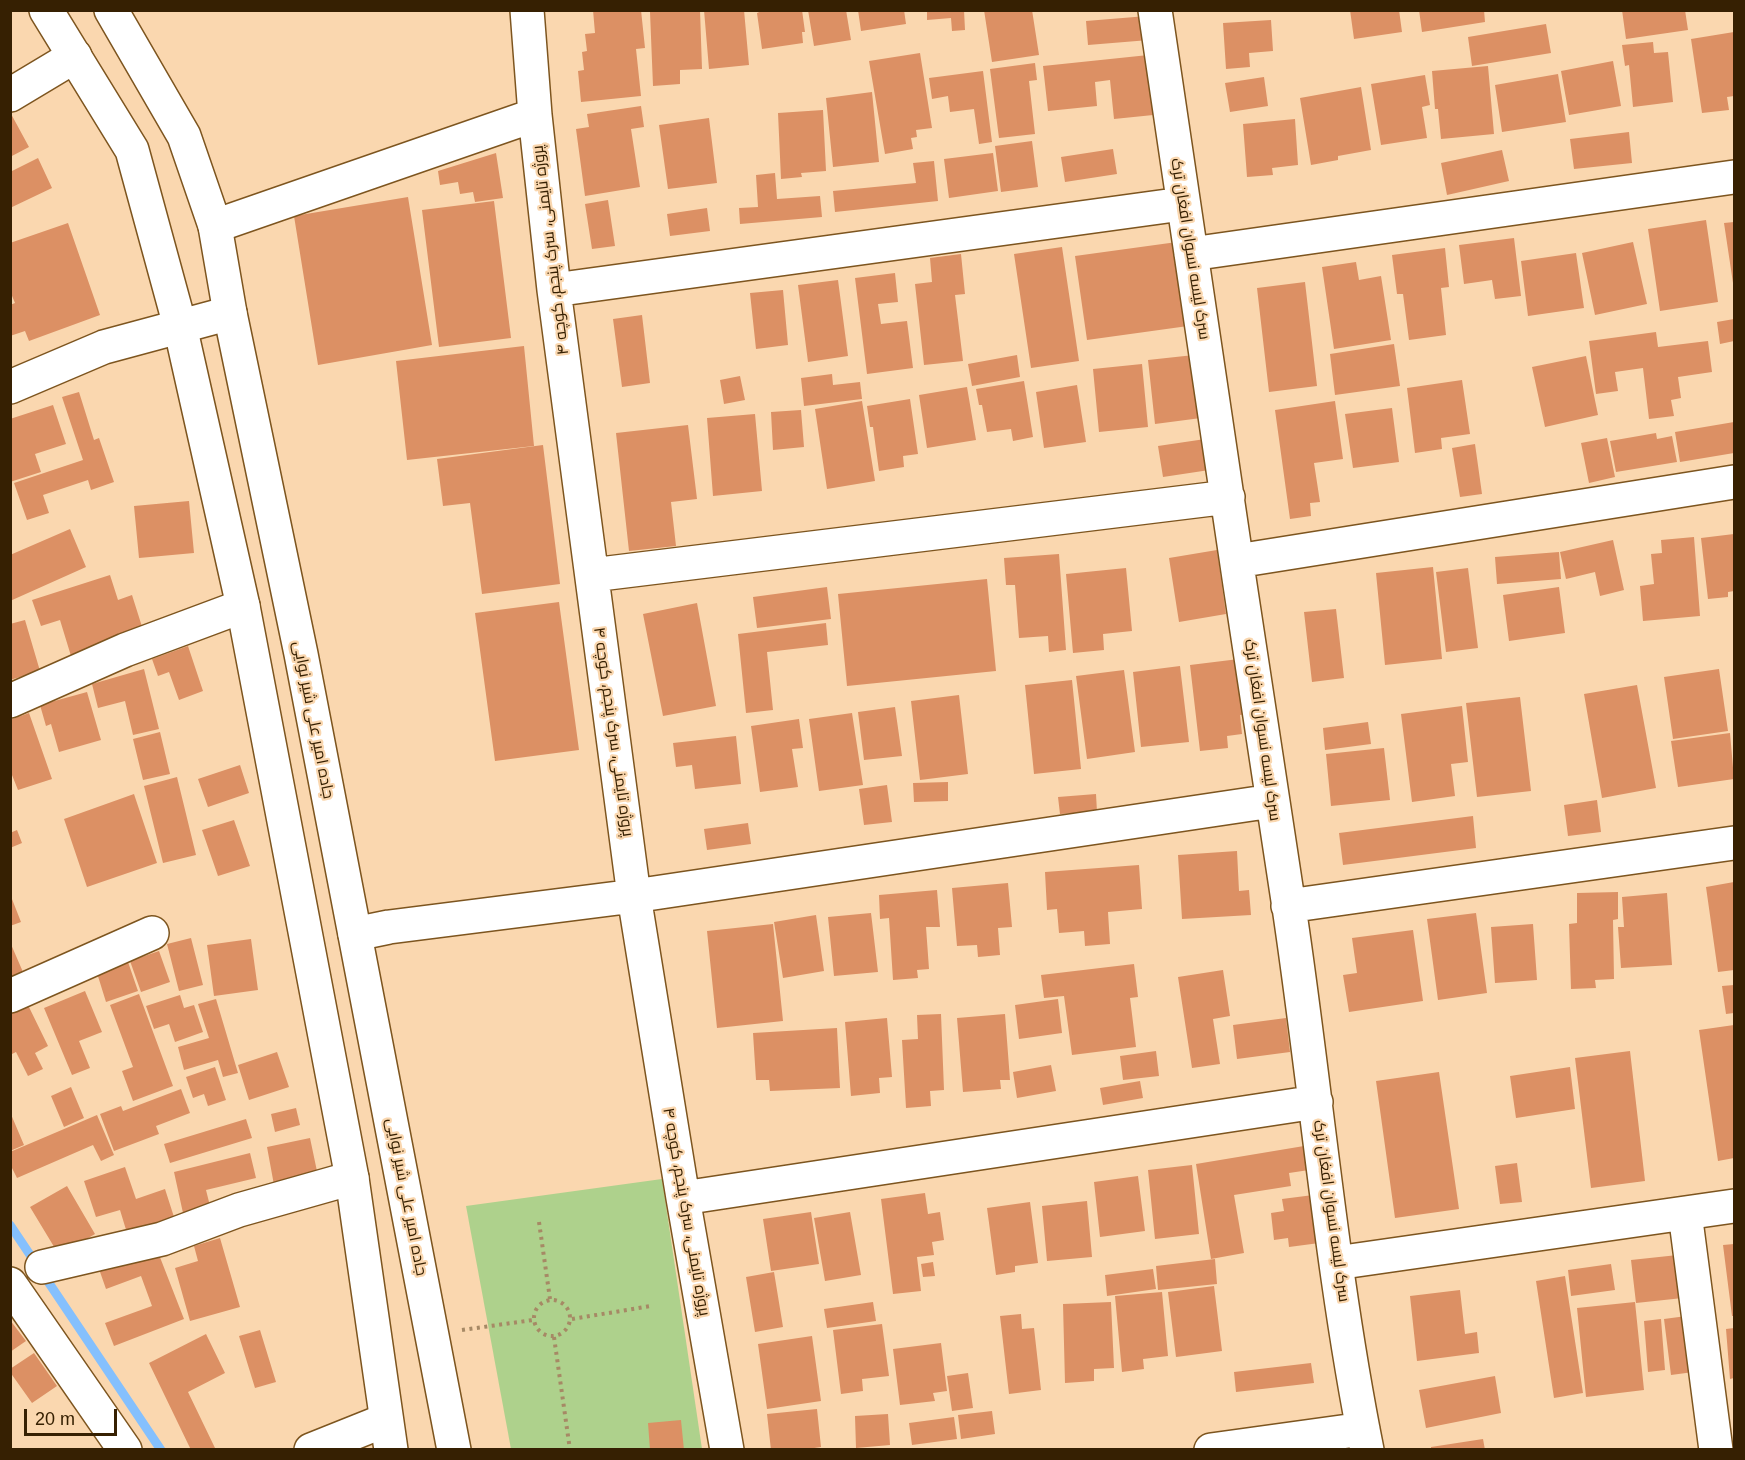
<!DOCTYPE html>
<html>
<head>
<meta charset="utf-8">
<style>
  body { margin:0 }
  #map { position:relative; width:1745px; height:1460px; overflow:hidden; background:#fad7af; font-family:Arial,sans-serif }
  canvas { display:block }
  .frame { position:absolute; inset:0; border:12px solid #362002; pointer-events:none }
  .scale { position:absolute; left:24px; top:1409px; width:93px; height:27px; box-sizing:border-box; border:3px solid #362002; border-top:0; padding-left:8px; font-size:18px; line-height:21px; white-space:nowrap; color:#362002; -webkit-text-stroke:4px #fad7af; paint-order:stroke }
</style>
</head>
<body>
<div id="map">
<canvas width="1745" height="1460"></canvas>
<div class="frame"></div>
<div class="scale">20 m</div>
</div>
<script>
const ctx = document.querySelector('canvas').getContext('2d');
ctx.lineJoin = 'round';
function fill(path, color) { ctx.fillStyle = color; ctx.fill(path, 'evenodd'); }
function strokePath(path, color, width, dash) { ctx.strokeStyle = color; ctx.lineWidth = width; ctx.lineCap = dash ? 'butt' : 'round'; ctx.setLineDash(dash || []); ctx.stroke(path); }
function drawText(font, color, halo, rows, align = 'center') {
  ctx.font = font + ' Arial,Cairo,sans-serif'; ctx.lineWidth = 4.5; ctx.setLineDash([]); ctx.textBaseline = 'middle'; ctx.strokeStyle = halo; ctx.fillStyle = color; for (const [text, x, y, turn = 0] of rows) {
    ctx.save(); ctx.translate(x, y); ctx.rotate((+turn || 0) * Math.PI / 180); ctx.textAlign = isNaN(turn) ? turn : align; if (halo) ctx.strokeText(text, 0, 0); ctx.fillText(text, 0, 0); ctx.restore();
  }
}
fill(new Path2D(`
  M662,1179l40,270h-191l-45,-243z`), '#aed18c');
strokePath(new Path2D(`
  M10,1225l151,225`), '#85c0fd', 9);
fill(new Path2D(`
  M593,10h48l4,38 -9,1 5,47 -60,6 -3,-31 6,-1 -2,-18 5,-1 -2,-17 10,-1z
  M661,10h39l2,59 -22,1v14l-27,2 -3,-74z
  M704,10h40l5,55 -40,4z
  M764,10h38l3,22h-3l1,11 -41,6 -5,-36z
  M808,10h38l5,30 -37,6z
  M858,10h46l2,14 -45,7z
  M927,10h37l1,20 -13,1 -1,-13 -24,2z
  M984,10h48l7,45 -47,7z
  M1350,10h49l3,22 -48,7z
  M1419,10h65l1,12 -63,10z
  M1622,10h63l3,20 -62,9z
  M1147,16l2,24 -61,5 -2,-24z
  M1271,20l2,31 -24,2 1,14 -24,2 -3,-46z
  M1546,24l5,29 -79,13 -4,-29z
  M1734,32v64l-7,1 2,13 -27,3 -11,-74z
  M1653,42l1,11 14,-1 5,50 -40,5 -4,-42 -4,1 -3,-21z
  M920,53l12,75 -16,2 1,7 -6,1 2,11 -28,5 -16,-93z
  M1158,54l5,60 -49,5 -4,-39 -15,2 2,24 -49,5 -5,-45z
  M1613,61l8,45 -52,9 -8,-44z
  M1035,63l2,17 -8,1 6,53 -36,4 -9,-69z
  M1488,66l6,68 -53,5 -3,-30h-3l-3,-38z
  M983,71l9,71 -13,2 -5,-35 -24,3 -2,-16 -16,3 -3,-21z
  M1558,74l8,48 -64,10 -7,-47z
  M1425,75l5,30 -8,2 5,31 -46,7 -10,-61z
  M1264,77l4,29 -38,6 -5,-29z
  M1361,87l10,63 -33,6v4l-27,5 -11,-67z
  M872,92l7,70 -46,5 -7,-69z
  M641,106l3,21 -13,2 9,58 -55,9 -9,-67 13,-2 -2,-13z
  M823,110l3,61 -25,2 1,4 -21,2 -3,-66z
  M10,112l19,35 -19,10z
  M709,118l8,65 -49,6 -9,-64z
  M1295,119l3,46 -26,3 1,7 -26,2 -4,-53z
  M1629,132l3,31 -58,6 -4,-30z
  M1032,141l6,46 -37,5 -6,-46z
  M1113,149l4,25 -52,8 -4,-25z
  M1502,150l7,31 -62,14 -6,-32z
  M496,153l7,45 -28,4 -2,-10 -13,2 -2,-12 -18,3 -2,-14z
  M993,153l5,38 -49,7 -5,-39z
  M38,158l14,30 -42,20v-36z
  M934,161l4,40 -103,11 -2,-21 83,-8 -3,-20z
  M775,173l2,26 43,-3 2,21 -82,7 -1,-16 19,-1 -2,-32z
  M408,197l24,148 -114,20 -24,-149z
  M608,200l7,46 -23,3 -7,-45z
  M494,201l17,137 -72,9 -17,-137z
  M707,208l3,23 -40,5 -3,-22z
  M1706,220l12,82 -58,9 -12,-82z
  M1734,222v61h-1l-9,-60z
  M68,223l32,92 -71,26 -4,-10 -15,5v-31l5,-2 -5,-12v-48z
  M1514,238l7,58 -26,3 -3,-19 -28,4 -5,-39z
  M1177,242l11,84 -101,14 -12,-84z
  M1633,242l14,62 -52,11 -13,-62z
  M1062,247l17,114 -48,7 -17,-114z
  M1445,248l4,39 -8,1 5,47 -37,5 -6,-46h-6l-5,-39z
  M1576,253l8,55 -56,8 -7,-55z
  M961,254l4,40 -10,1 8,66 -39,4 -9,-81 17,-2 -2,-24z
  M1356,262l3,18 22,-4 10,64 -57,9 -12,-82z
  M895,273l3,29 -20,2 3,20 26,-3 6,47 -46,6 -12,-96z
  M838,280l10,76 -40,6 -10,-77z
  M1305,282l12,104 -48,6 -12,-104z
  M783,290l5,55 -32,4 -6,-56z
  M642,315l8,68 -28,4 -9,-68z
  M1734,319v22l-14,3 -3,-22z
  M1656,332l2,15 50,-6 4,31 -34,5 3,21 -10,2 3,16 -25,3 -6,-51 -28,4 3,19 -22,3 -7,-53z
  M1394,344l6,42 -65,9 -5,-41z
  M524,346l10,100 -127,14 -11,-99z
  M1017,355l3,22 -48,9 -4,-22z
  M1194,355l7,63 -46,6 -7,-64z
  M1586,356l12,59 -53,12 -13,-60z
  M1142,364l6,63 -49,5 -6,-63z
  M832,374l1,11 27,-3 2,17 -58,7 -3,-28z
  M740,376l5,24 -21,4 -4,-24z
  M1462,380l8,54 -29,4 1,11 -27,4 -8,-65z
  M1024,381l9,56 -20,4 -2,-12 -24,3 -5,-27h-3l-3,-16z
  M1077,385l9,57 -42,6 -8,-56z
  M967,387l9,53 -49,8 -8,-53z
  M79,392l15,48 5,-2 15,44 -23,8 -3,-10 -45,15 6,18 -22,7 -13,-37 69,-23 -21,-63z
  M910,399l8,55 -15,2 1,11 -25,4 -6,-44h-3l-3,-21z
  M862,401l13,80 -48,8 -12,-80z
  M1335,401l8,58 -29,4 6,39 -10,1 1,13 -21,3 -15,-109z
  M53,405l13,39 -31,10 6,18 -31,10v-63z
  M1392,408l7,54 -46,6 -8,-54z
  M801,410l3,37 -31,3 -2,-38z
  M755,414l7,77 -49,5 -6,-78z
  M1734,422v31l-54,9 -5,-30z
  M688,425l9,74 -26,3 5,44 -47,5 -13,-118z
  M1656,433l1,6 15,-3 5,26 -61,10 -6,-31z
  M1212,438l4,31 -53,8 -5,-31z
  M1607,438l8,39 -26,6 -8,-40z
  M1475,444l7,50 -22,3 -8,-49z
  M543,445l17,139 -78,10 -12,-91 -27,3 -6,-47z
  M189,501l5,52 -55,5 -5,-52z
  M70,529l16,38 -76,34v-46z
  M1734,534v57l-6,1v5l-20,2 -7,-61z
  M1694,537l6,79 -57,5 -3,-35 14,-2 -3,-30 11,-1 -1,-13z
  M1613,540l11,50 -24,6 -5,-24 -29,7 -6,-27z
  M1217,550l9,64 -47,8 -10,-64z
  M1559,552l2,27 -64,5 -2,-27z
  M1059,554l7,96 -17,2 -1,-16 -29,2 -4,-53h-9l-2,-27z
  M1433,567l9,92 -57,6 -9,-92z
  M1126,568l6,63 -29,3 1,16 -31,3 -7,-79z
  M1468,568l10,80 -32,4 -10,-80z
  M110,575l8,25 14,-5 12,38 -73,23 -11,-36 -19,6 -9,-26z
  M987,579l9,92 -149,15 -9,-92z
  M827,587l4,32 -74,9 -4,-31z
  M1559,587l6,46 -56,8 -6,-46z
  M559,602l20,148 -84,11 -20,-148z
  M697,603l19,103 -53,10 -20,-102z
  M1336,609l8,69 -32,4 -8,-70z
  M25,620l15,51 -30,9v-56z
  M826,623l2,22 -61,7 6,58 -27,3 -8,-79z
  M188,646l15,45 -24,9 -10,-28 -11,4 -6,-17z
  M1247,658l-1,56 -6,1 2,19 -15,2 1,12 -28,3 -10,-86z
  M1180,666l9,76 -48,5 -8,-75z
  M144,669l15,60 -26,6 -8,-34 -27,7 -6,-24z
  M1719,669l9,62 -55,8 -9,-62z
  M1124,670l11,82 -48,7 -11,-83z
  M1072,680l9,89 -47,5 -9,-89z
  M1637,685l19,103 -54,10 -18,-104z
  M87,692l14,48 -42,12 -8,-28 -5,2 -6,-21z
  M959,695l9,79 -48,6 -9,-79z
  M1520,697l11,94 -54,6 -11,-94z
  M1462,706l6,56 -17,2 4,32 -43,6 -11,-88z
  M895,707l7,49 -38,4 -6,-48z
  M29,713l23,66 -34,11 -8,-20v-50z
  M852,713l11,72 -44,6 -10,-72z
  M799,719l4,29 -11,1 6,38 -38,5 -9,-66z
  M1368,722l3,22 -46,6 -2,-22z
  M160,732l10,42 -27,6 -10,-41z
  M1730,733l4,46 -56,8 -7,-46z
  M736,736l5,48 -46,5 -3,-24 -16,2 -3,-24z
  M1384,748l6,52 -59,6 -5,-52z
  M240,765l9,28 -41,14 -10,-28z
  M177,777l19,78 -33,8 -19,-77z
  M948,782v19l-34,1 -1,-19z
  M887,785l5,37 -28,3 -5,-36z
  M134,794l23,69 -70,24 -23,-68z
  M1096,794l1,18 -37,2 -2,-17z
  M1597,800l4,32 -33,4 -4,-31z
  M1473,816l3,32 -133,17 -4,-32z
  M234,820l16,46 -32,10 -16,-46z
  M748,823l3,21 -44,6 -3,-21z
  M17,830l5,13 -12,5v-15z
  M1237,851l2,40 10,-1 2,25 -69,4 -4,-64z
  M1139,865l3,44 -34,3 2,32 -25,2 -1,-15 -25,2 -2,-24 -10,1 -2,-38z
  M1734,882v88l-16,2 -12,-85z
  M1008,883l4,44 -14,1 2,27 -22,2 -1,-12 -20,1 -5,-58z
  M937,890l3,37h-14l3,42 -12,1 1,8 -25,2 -4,-62 -9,1 -1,-24z
  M1618,892v27l-5,1 1,59 -19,1 1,8 -25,1 -2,-65 8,-1v-30z
  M1667,893l5,72 -51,3 -3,-41h6l-2,-30z
  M10,894l11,28 -11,4z
  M871,913l7,59 -44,4 -6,-59z
  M1476,913l11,80 -49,7 -11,-81z
  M816,915l8,56 -41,7 -9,-56z
  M773,924l10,97 -66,7 -10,-97z
  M1533,924l4,56 -42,3 -4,-56z
  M1413,930l10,71 -74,11 -6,-37 14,-2 -5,-35z
  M191,938l12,47 -24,6 -12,-47z
  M251,939l7,51 -44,6 -7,-51z
  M10,942l16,37 -16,6z
  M159,951l11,31 -29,10 -11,-31z
  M128,962l10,29 -32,11 -9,-29z
  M1134,964l4,33 -8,1 6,49 -64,8 -8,-59 -20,2 -3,-23z
  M1223,970l7,46 -17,3 7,45 -28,4 -14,-91z
  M1734,985v28l-8,1 -4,-28z
  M85,991l17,41 -23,9 11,27 -18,7 -28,-67z
  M139,994l34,92 -40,15 -11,-30 11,-4 -23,-62z
  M180,995l4,13 10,-3 9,27 -28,10 -6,-18 -15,5 -8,-23z
  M216,999l22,74 -15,4 -5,-17 -34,10 -6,-23 31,-9 -11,-34z
  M1058,999l4,34 -43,6 -4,-34z
  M27,1003l21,43 -13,7 8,16 -15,7 -12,-24 -6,3v-44z
  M941,1014l3,76 -14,1 1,15 -25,2 -4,-68 16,-1 -1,-24z
  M1005,1014l5,66h-10l1,9 -38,3 -6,-74z
  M887,1018l5,59 -13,1 1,15 -29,3 -6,-74z
  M1286,1018l4,34 -53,7 -4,-34z
  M1734,1025v133l-16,3 -19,-131z
  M837,1028l3,60 -70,3 -1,-11h-13l-3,-47z
  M1156,1051l3,25 -36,4 -3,-24z
  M1630,1051l15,130 -54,7 -16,-130z
  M277,1052l12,35 -40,13 -11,-35z
  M1051,1065l5,26 -39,7 -4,-26z
  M215,1067l11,33 -18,6 -4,-12 -11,4 -7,-21z
  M1570,1067l5,42 -59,9 -6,-42z
  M1439,1072l20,137 -64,9 -19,-137z
  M1140,1081l3,17 -40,7 -3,-17z
  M71,1087l13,31 -20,9 -13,-31z
  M181,1089l9,24 -34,13 3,8 -45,17 -14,-37 21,-8 2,5z
  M296,1108l4,17 -25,7 -4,-18z
  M10,1112l14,33 -14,6z
  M97,1115l17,40 -13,6 -8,-16 -76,33 -7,-14v-12z
  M246,1119l6,19 -82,25 -6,-19z
  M310,1138l8,38 -44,9 -7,-38z
  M1304,1146l5,24 -20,3 2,13 -57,9 10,58 -33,6 -15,-95z
  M250,1153l6,25 -50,12 4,16 -27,7 -9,-41z
  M1517,1163l5,39 -22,2 -5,-38z
  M1192,1165l7,69 -44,5 -7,-69z
  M125,1167l11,32 29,-10 9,28 -47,16 -7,-23 -24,7 -12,-36z
  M1138,1176l7,55 -45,6 -6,-55z
  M67,1186l28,48 -36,21 -29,-48z
  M925,1193l3,21 12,-2 4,28 -12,2 2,13 -17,2 4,34 -28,3 -12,-95z
  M1321,1194l6,48 -38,5 -1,-9 -14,2 -3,-27 13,-2 -2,-12z
  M1087,1201l5,56 -45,4 -5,-55z
  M1030,1202l8,61 -23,3v6l-19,3 -9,-67z
  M811,1212l8,52 -48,7 -8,-52z
  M850,1212l11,63 -36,6 -11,-63z
  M220,1238l20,69 -50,14 -15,-53 23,-7 -4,-15z
  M1734,1244v72h-2l-9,-71z
  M156,1247l28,72 -70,27 -9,-23 47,-17 -11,-30 -35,13 -7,-20z
  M1687,1254l5,43 -56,6 -5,-43z
  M1215,1259l2,25 -59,6 -2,-24z
  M933,1262l2,14 -12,1 -2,-13z
  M1611,1264l4,26 -44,6 -3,-26z
  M1153,1269l3,20 -49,7 -2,-21z
  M774,1272l9,55 -28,5 -9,-55z
  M1565,1276l18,117 -29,5 -18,-117z
  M1214,1286l8,65 -46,6 -8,-65z
  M1460,1290l5,44 12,-2 2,21 -62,8 -7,-65z
  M1162,1292l6,64 -25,3 1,10 -22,3 -7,-76z
  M873,1302l3,19 -49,7 -3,-19z
  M1111,1302l3,66 -20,1v12l-29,2 -2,-79z
  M1635,1302l9,88 -58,7 -9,-89z
  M1021,1314l1,15 12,-1 7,62 -32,4 -9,-78z
  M1694,1315l7,56 -30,4 -7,-56z
  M1661,1319l4,51 -17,2 -4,-51z
  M10,1320l16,21 -16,11z
  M882,1324l7,52 -27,3 1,12 -22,3 -8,-64z
  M1734,1328v50l-4,1 -4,-50z
  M260,1330l16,52 -21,6 -16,-52z
  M206,1334l19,39 -37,19 27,56 -24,2 -42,-87z
  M812,1336l9,65 -54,8 -9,-65z
  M941,1343l6,48 -14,2 2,8 -35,4 -7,-56z
  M34,1353l23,33 -25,17 -22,-31v-3z
  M1311,1363l3,20 -78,9 -2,-20z
  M968,1373l5,35 -21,3 -5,-35z
  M1495,1376l6,37 -75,15 -7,-38z
  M817,1409l4,38 -20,3h-30l-4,-36z
  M992,1411l3,23 -34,5 -3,-24z
  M888,1414l2,31 -34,3 -1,-32z
  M954,1417l3,22 -45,6 -3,-22z
  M681,1420l3,30h-34l-2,-27z
  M1483,1439l2,11h-54v-3z`), '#dc9064');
const minor = new Path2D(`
  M527,10l8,105 19,175 80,606 49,302 44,252
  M1155,10c42,300 89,598 134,897 27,180 42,363 78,543
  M10,95l65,-39
  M215,226l320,-111
  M1191,254l543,-77
  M554,290l628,-86
  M10,387l94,-40 126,-34
  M1237,561l497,-79
  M592,575l636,-78
  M10,701l115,-51 118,-44
  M1288,906l446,-63
  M355,934l34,-7 245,-31 638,-95
  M10,996l142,-63
  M683,1198l633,-96
  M1685,1213l31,237
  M1336,1263l398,-57
  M42,1267l120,-28 77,-29 113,-32
  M10,1284l115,166
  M311,1450l75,-30
  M1211,1450l152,-21`);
const secondary = new Path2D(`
  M46,10l86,140 48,176 63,280 109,572 39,272
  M111,10l73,126 31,90 15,87 71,341 153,796`);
strokePath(minor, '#7d551f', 36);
strokePath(secondary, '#7d551f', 36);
strokePath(new Path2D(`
  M539,1222l11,77
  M534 1318a18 18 0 1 1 36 0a18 18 0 1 1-36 0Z
  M572,1319l79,-13
  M462,1330l71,-10
  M554,1337l16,113`), '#a68965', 4, [3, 4.5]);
strokePath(minor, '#fff', 33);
strokePath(secondary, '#fff', 33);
drawText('16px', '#362002', '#fad7af', [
  ["سرک لیسه نسوان افغان‌ ترک",1190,249,81],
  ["پروژه تایمنی، سرک پنجم، کوچه ۴",551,250,-97],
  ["جاده امیر علی شیر نوایی",313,720,79],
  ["سرک لیسه نسوان افغان‌ ترک",1262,730,82],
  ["پروژه تایمنی، سرک پنجم، کوچه ۴",613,732,82],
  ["جاده امیر علی شیر نوایی",406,1197,79],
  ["سرک لیسه نسوان افغان‌ ترک",1331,1211,82],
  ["پروژه تایمنی، سرک پنجم، کوچه ۴",686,1212,80]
]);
</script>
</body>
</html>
